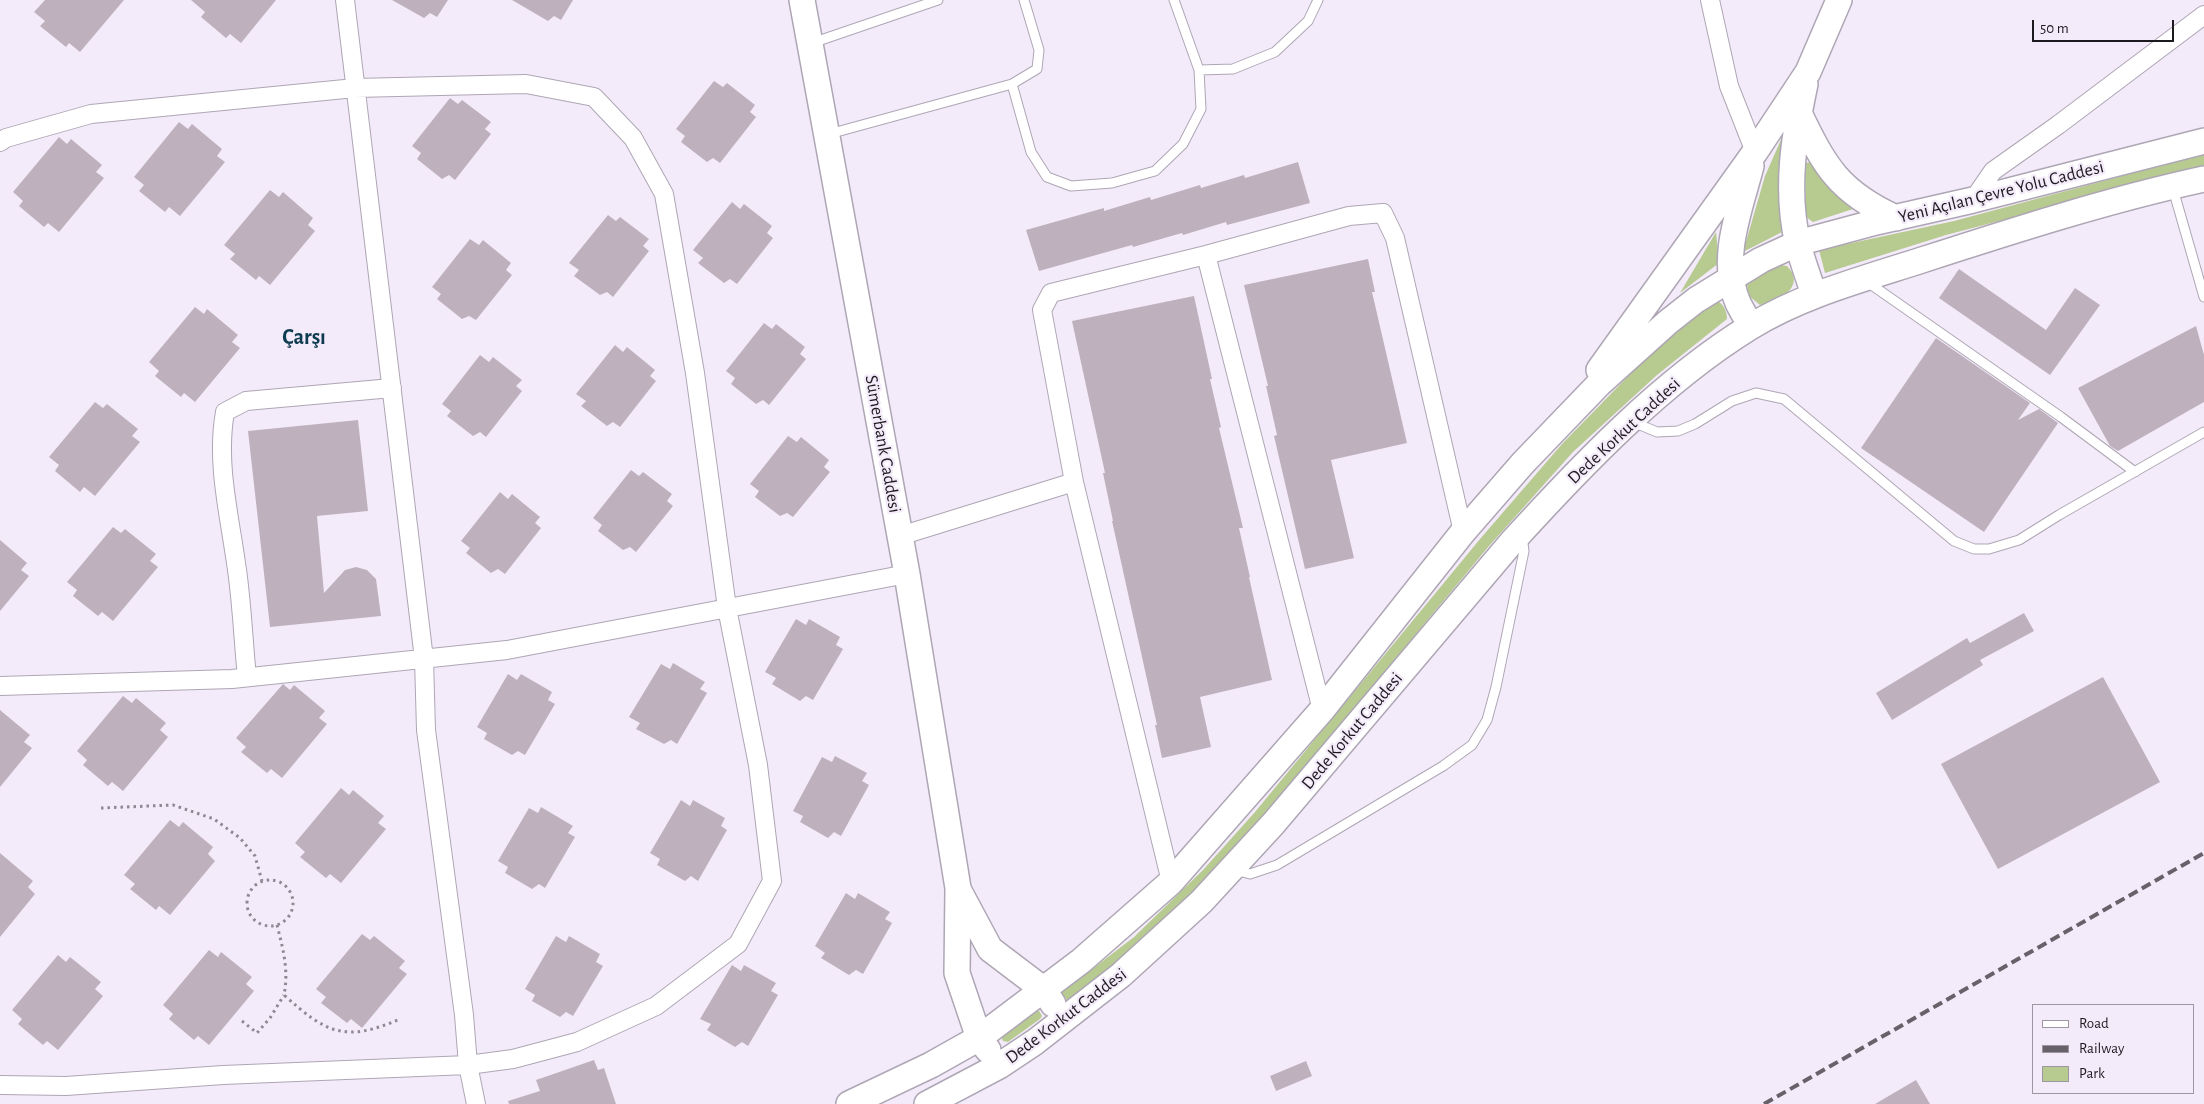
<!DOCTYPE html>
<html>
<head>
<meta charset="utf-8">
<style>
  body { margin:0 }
  #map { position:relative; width:2204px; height:1104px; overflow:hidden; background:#f4ebfa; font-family:"Alegreya Sans",sans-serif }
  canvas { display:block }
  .legend { position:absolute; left:2032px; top:1004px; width:162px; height:90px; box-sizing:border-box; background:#f4ebfa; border:1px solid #9e97a2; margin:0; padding:6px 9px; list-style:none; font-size:15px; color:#1d1a1f }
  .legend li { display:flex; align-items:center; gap:10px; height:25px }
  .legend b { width:25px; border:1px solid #9e97a2 }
  .scale { position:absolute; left:2032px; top:20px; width:142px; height:22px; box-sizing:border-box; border:2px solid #1d1a1f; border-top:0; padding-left:6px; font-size:15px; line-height:18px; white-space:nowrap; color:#1d1a1f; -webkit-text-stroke:4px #f4ebfa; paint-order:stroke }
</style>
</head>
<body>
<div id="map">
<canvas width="2204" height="1104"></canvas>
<ul class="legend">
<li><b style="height:6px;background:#fff"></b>Road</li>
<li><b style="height:6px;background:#67626a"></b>Railway</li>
<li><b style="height:14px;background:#b7ca90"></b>Park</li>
</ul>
<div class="scale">50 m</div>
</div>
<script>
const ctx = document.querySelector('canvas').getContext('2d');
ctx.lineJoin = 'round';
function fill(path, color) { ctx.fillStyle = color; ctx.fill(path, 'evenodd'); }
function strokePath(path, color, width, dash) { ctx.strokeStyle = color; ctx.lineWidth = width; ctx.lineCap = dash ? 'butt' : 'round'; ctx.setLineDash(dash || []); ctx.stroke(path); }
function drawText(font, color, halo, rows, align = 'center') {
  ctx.font = font + ' "Alegreya Sans",sans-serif'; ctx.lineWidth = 4.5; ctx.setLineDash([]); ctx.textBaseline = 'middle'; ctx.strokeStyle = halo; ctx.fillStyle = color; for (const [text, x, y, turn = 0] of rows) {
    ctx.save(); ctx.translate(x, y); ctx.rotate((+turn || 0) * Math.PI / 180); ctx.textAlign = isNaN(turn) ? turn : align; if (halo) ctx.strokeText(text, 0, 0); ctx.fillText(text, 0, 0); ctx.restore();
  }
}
fill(new Path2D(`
  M1791,117l-7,114 -41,21 22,-76z
  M2204,154v13l-258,68 -121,38 -6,-23 135,-29z
  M1812,162l29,35 12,12 -40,13 -7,-5 -1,-54z
  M1716,232l3,31 -39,30z
  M1781,265l6,1c20,20 -8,36 -27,39l-11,-9 -2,-11 27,-18z
  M1718,301c6,4 9,11 9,18l-70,56 -84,77 -84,94 -225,271 -56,62 -102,93 -38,29 -7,-8 73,-56 69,-67 52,-58 225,-273 82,-95 80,-82 44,-39 27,-20z
  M1038,1009l4,7 -2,3 -32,23 -5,-1 -3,-7z`), '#b7ca90');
fill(new Path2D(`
  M45,0h79l-44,52 -11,-9 -3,4 -26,-21 5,-5 -11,-9z
  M191,0h85l-35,43 -11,-9 -4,4 -25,-21 4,-5z
  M392,0h56l-11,17 -7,-4 -6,5z
  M512,0h61l-12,20 -7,-4 -6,5z
  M714,81l9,6 4,-4 28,22 -5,7 6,5 -36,46 -7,-5 -6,4 -26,-20 4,-6 -9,-7z
  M450,98l8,6 4,-4 29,22 -6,7 6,5 -36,46 -6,-5 -7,4 -25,-20 4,-6 -9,-7z
  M179,122l9,7 4,-5 30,25 -5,7 8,6 -45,54 -11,-9 -4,5 -26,-21 5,-6 -10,-8z
  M59,137l8,7 4,-5 31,26 -6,7 8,6 -45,54 -11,-9 -4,4 -25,-21 4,-5 -10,-9z
  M1298,162l12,41 -83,22 -1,-3 -43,13 -1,-2 -49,14 -1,-2 -93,26 -13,-41 78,-22v3l46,-14 1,3 49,-15 1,3 43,-13 1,3z
  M270,190l9,7 4,-5 30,26 -5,7 7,6 -45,54 -11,-9 -3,4 -26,-21 5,-5 -11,-9z
  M732,202l8,7 4,-5 28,22 -5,7 6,5 -36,46 -7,-5 -6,4 -26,-20 5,-5 -10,-8z
  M608,215l8,6 4,-4 29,22 -6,7 6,5 -36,46 -6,-5 -7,3 -26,-19 5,-6 -10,-7z
  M470,239l9,6 4,-5 28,23 -5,7 6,5 -36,45 -7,-4 -7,3 -25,-20 4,-5 -9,-7z
  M1368,259l7,33h-3l35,151 -76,17 23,98 -49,11 -31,-133 3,-1 -11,-49h2l-24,-101z
  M1959,269l87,61 29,-42 25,17 -50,70 -111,-77z
  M1194,296l18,83h-2l11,48 -2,1 24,100h-4l11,49h-1l23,103 -72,17 11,50 -49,11 -7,-33h2l-45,-204h1l-10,-48h2l-33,-152z
  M195,307l9,7 3,-5 31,26 -6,7 8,6 -45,54 -11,-9 -3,4 -26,-21 4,-5 -10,-9z
  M764,323l8,6 4,-5 29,23 -5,7 6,5 -37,46 -6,-5 -7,4 -25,-20 4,-6 -9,-7z
  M2196,326l8,29v47l-86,49 -8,-5 -32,-58z
  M1936,338l94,65 -12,17 21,-11 19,14 -74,109 -123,-84z
  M615,345l8,7 4,-5 28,23 -5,6 6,5 -36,46 -7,-5 -6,4 -26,-20 5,-5 -10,-7z
  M480,355l9,7 4,-5 29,23 -6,6 6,5 -36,46 -6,-5 -7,4 -26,-20 4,-5 -9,-7z
  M95,402l8,6 4,-4 31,25 -6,7 8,6 -45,54 -11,-9 -4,5 -25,-21 4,-6 -10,-8z
  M358,420l10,91 -51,5 7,77 21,-23 11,-3 11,3 9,9 5,37 -111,11 -22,-196z
  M788,436l9,6 4,-5 28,23 -5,7 6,5 -37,45 -6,-4 -7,3 -25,-19 4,-6 -9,-7z
  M631,470l8,6 4,-4 29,22 -5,7 6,5 -37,46 -6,-5 -7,3 -25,-19 4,-6 -9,-7z
  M500,492l8,7 4,-5 28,23 -5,6 6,5 -36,46 -7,-5 -7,4 -25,-20 4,-5 -9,-7z
  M113,527l8,6 4,-4 31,25 -6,7 8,6 -45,54 -11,-9 -4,4 -25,-20 4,-6 -10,-8z
  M0,540l27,23 -6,7 8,6 -29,35z
  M2024,613l10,18 -54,29 3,5 -91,55 -16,-27 91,-55 3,5z
  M796,619l10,6 3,-6 31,18 -4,8 7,4 -30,51 -7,-4 -6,5 -28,-17 4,-6 -11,-6z
  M673,663l32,19 -5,7 7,4 -30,51 -6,-4 -7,4 -28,-15 4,-6 -11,-6 32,-53 9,5z
  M508,674l9,6 4,-6 31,18 -4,8 7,4 -30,51 -7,-4 -6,4 -28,-16 3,-6 -10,-6z
  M2103,677l57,105 -162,87 -57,-105z
  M283,684l7,6 4,-5 31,26 -6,7 8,6 -45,54 -11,-9 -4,4 -26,-21 5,-5 -10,-9z
  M123,696l9,7 4,-5 30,25 -6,7 8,7 -45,54 -11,-9 -4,4 -25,-21 4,-5 -10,-9z
  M0,710l30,25 -6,7 8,6 -32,39z
  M835,756l32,17 -5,8 7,4 -28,51 -7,-4 -6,6 -28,-16 3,-6 -10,-5 29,-54 10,5z
  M341,788l8,7 4,-5 31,26 -6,7 8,6 -45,54 -11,-9 -4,4 -26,-21 5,-5 -10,-9z
  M681,800l9,6 3,-6 32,18 -4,8 6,4 -29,51 -7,-5 -6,5 -28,-16 3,-6 -10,-6z
  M541,807l32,19 -5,7 7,4 -30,51 -6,-4 -7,5 -27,-16 3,-6 -10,-6 31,-53 9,5z
  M170,820l9,7 4,-5 30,25 -5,7 7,7 -45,54 -11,-9 -3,4 -26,-21 5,-5 -11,-9z
  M0,853l33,28 -5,6 7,7 -35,43z
  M846,893l9,6 3,-6 32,19 -5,7 7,4 -29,51 -7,-4 -7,5 -28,-17 4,-5 -10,-7z
  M362,934l8,6 4,-4 31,25 -6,7 8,6 -45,54 -11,-9 -4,4 -26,-20 5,-6 -10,-8z
  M556,936l10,6 3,-6 31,18 -4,8 7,4 -30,50 -7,-4 -6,5 -28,-16 3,-6 -10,-6z
  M209,950l9,7 3,-5 31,25 -6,7 8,7 -45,54 -11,-9 -4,4 -25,-21 4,-5 -10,-9z
  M58,955l8,7 4,-5 31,25 -6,7 8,7 -45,54 -11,-9 -4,4 -25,-21 4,-5 -10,-9z
  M732,965l9,6 3,-6 32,18 -5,8 7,4 -30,51 -6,-4 -7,5 -28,-17 4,-6 -11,-5z
  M594,1060l4,10 6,-2 12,36h-107l-1,-3 32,-10 -4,-11z
  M1306,1061l6,15 -36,15 -6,-15z
  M1916,1080l14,24h-55z`), '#beb1bd');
const lane = new Path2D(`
  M812,43l126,-43
  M1199,70l34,-1 42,-17 33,-31 10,-21
  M1012,84l19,68 16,25 24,9 41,-3 43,-12 28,-27 18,-35 -2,-39 -25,-70
  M829,134l183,-50 25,-15 2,-19 -15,-50
  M2173,189l31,108
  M1866,281l195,136 74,55
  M1633,422l24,10 21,-1 17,-7 37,-23 24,-8 28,6 170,142 20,8h15l30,-9 40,-25 145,-83
  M1235,870l15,4 27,-9 166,-99 29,-21 15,-25 9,-33 28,-136 -2,-15`);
const street = new Path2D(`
  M345,0l79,659 2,71 38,285 4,50 8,39
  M1710,0l19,86 26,66
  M0,142l6,-4 85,-24 264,-26 171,-4 68,13 39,41 31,56 31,179 32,235 31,157 14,116 -34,63 -82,62 -79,36 -64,17 -45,6 -245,10 -157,11 -66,-1
  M1973,200l20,-29 65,-46 146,-110
  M1206,255l116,455
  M900,536l174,-54
  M247,677c-4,-38 -5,-76 -11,-114 -7,-50 -20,-101 -11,-151l21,-11 146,-13
  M0,686l232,-7 275,-29 400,-76
  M1171,882l-97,-400 -32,-172 9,-17 155,-38 143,-39 34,-3 12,25 68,294`);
const secondary = new Path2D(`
  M802,0l105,574 51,314 -1,85 22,65 9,12
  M1805,84c-11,52 -20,107 -7,160 4,17 11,34 16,51
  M1799,113c26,54 40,79 97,105
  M1751,166c-11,43 -32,93 -13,137 4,8 9,16 13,23
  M1599,370l156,-218 53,-80 31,-72
  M959,891l31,58 54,41 9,14
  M849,1104l82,-39 48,-27 102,-77 90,-79 151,-172 141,-178 60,-69 76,-79 69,-62 28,-22 65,-40 37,-17 78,-21 97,-22 231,-59
  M927,1104l72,-38 36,-24 86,-67 80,-73 72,-78 238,-281c70,-77 150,-161 239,-216 52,-32 113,-48 172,-67 93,-30 186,-60 282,-81`);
strokePath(lane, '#aea6b4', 11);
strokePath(street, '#aea6b4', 20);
strokePath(secondary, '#aea6b4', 28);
strokePath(new Path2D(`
  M101,808l72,-3 41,14 26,19 15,18 7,25
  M247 903a23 23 0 1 1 46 0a23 23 0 1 1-46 0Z
  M277,925c6,24 12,45 7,70 42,38 61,48 116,24
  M242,1021l15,12 13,-15 14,-23`), '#8f8893', 3, [2.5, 4]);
strokePath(lane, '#fff', 9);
strokePath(street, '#fff', 18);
strokePath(secondary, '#fff', 25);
strokePath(new Path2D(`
  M1764,1104l440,-251`), '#67626a', 4, [10, 5]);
drawText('18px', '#1d1a1f', '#f4ebfa', [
  ["Yeni Açılan Çevre Yolu Caddesi",2001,192,-14],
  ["Dede Korkut Caddesi",1624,431,-43],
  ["Sümerbank Caddesi",883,444,80],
  ["Dede Korkut Caddesi",1352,731,-50],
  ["Dede Korkut Caddesi",1066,1016,-37]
]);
drawText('bold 22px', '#0d3b50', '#f4ebfa', [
  ["Çarşı",304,337]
]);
</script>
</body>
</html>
